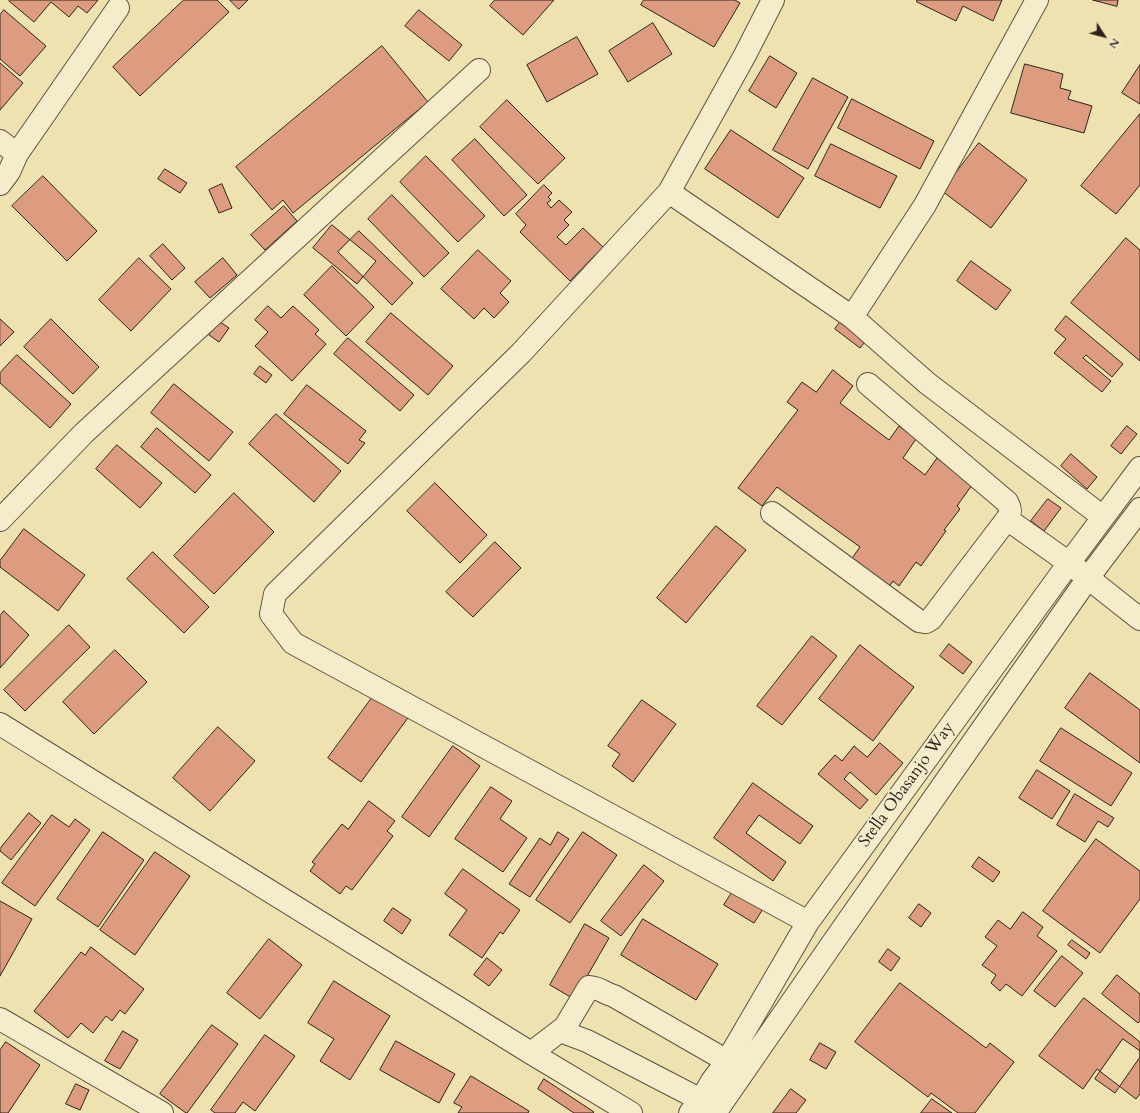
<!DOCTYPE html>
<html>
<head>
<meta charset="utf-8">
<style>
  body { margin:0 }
  #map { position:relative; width:1140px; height:1113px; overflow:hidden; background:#efe2b1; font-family:Cardo,serif }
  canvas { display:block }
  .north { position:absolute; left:1084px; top:16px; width:40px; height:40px; -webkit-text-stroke:3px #f5eccc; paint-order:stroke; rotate:126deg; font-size:11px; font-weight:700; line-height:16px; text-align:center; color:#2d221b }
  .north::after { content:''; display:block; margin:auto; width:14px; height:18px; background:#2d221b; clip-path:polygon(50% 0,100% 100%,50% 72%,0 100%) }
</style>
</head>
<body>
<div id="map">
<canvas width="1140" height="1113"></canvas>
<div class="north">N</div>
</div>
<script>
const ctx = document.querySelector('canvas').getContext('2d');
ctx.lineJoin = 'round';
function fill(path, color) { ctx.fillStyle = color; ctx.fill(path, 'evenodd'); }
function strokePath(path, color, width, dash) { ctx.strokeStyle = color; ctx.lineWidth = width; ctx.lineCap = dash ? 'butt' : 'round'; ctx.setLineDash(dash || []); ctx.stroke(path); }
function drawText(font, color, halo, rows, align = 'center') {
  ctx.font = font + ' Cardo,serif'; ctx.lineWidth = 4; ctx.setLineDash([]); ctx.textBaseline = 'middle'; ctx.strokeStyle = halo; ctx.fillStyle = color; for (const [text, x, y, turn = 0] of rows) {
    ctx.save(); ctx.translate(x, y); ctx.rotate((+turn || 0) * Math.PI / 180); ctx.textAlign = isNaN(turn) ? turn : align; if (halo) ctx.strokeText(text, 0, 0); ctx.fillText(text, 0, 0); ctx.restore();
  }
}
const building = new Path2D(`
  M10,0h88l-11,13 -9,-7 -9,11 -18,-15 -17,20 -25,-21z
  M184,0h33l12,12 -89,84 -27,-29z
  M230,0h18l-9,9z
  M495,0h59l-31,35 -33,-29z
  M644,0h91l5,3 -26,44 -73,-42z
  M917,0h85l-9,21 -30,-15 -7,15 -39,-19z
  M1093,0h25l-1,6z
  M4,10l42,36 -26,30 -20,-17v-44z
  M419,10l43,35 -13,16 -44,-35z
  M653,23l19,31 -44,28 -19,-31z
  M577,37l21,37 -51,28 -20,-37z
  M382,46l46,56 -135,111 -10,-13 -11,10 -36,-43z
  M770,56l27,17 -21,35 -27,-17z
  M0,63l23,20 -23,27z
  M1025,64l38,10 -3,14 11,3 -3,8 24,7 -8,27 -73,-20z
  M1140,65v39l-18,-11z
  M813,78l35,19 -40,72 -35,-19z
  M852,99l82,42 -14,28 -82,-41z
  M507,100l58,58 -27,26 -58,-57z
  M1140,114v71l-24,29 -35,-28z
  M731,130l73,48 -26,40 -73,-49z
  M475,139l52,56 -23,21 -52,-56z
  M979,143l48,37 -36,48 -49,-37z
  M831,144l66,32 -17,32 -65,-32z
  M426,156l59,60 -27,26 -58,-60z
  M165,169l22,14 -7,10 -22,-14z
  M43,176l54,55 -30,30 -55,-55z
  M222,184l10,24 -13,5 -10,-23z
  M544,185l8,8 -4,4 3,3 -4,3 4,5 8,-8 13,12 -8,8 5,5 -12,12 9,8 17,-17 20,19 -33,34 -50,-49 6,-7 -10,-11z
  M392,195l57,58 -25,24 -56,-58z
  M284,206l13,15 -32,29 -14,-15z
  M332,225l44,36 -19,23 -44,-36z
  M359,231l54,52 -21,22 -54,-53z
  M1126,238l14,12v111l-69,-58z
  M163,244l22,24 -13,12 -22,-24z
  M478,250l33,31 -11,12 9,9 -15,16 -10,-10 -10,11 -33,-30z
  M139,258l32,31 -40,42 -32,-31z
  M223,258l14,17 -27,23 -15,-16z
  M971,261l40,29 -15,20 -39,-29z
  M332,266l42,41 -28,29 -42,-41z
  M268,306l13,12 12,-12 26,24 -4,4 11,10 -34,37 -37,-35 13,-14 -13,-12z
  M391,313l62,53 -25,29 -62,-53z
  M1066,316l57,48 -11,13 -26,-22 -3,3 28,23 -9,11 -48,-39 12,-14 -11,-9z
  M843,318l26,19 -9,11 -25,-19z
  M0,319l14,13 -14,14z
  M51,319l48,48 -26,27 -49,-47z
  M219,321l10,7 -10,14 -10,-7z
  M348,338l66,57 -14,16 -66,-57z
  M17,355l54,49 -21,24 -50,-45v-10z
  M260,366l12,9 -6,8 -12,-9z
  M833,370l20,16 -13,17 49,37 10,-14 17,13 -13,19 22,17 12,-17 35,27 -15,21 3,3 -16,21 2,1 -25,35 -5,-4 -17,24 -6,-5 -7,10 -38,-27 12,-17 -83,-60 -15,19 -24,-18 60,-78 -11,-8 15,-20 14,10z
  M174,384l59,48 -24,29 -58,-48z
  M307,385l59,46 -7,9 6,3 -17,21 -64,-50z
  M276,414l65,57 -27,31 -65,-58z
  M1127,426l10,8 -16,20 -10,-8z
  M157,428l54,47 -16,18 -54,-46z
  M117,445l45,38 -22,25 -44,-39z
  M1071,454l26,23 -10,12 -26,-23z
  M435,483l52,52 -27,28 -53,-52z
  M234,493l40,39 -60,62 -40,-38z
  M1048,499l13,9 -17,23 -13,-10z
  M716,526l30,24 -60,73 -29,-25z
  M24,529l61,46 -27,36 -58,-44v-6z
  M495,542l26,26 -48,49 -27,-25z
  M153,552l56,55 -25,26 -57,-54z
  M4,611l25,24 -29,33v-52z
  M69,625l21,22 -65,64 -21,-21z
  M812,636l25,20 -55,69 -25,-19z
  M949,644l23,18 -9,12 -23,-18z
  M860,645l54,42 -41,54 -54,-42z
  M115,650l32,32 -53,52 -31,-32z
  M1090,673l50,37v53l-75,-55z
  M377,691l33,24 -49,67 -33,-24z
  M642,700l34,24 -43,58 -21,-16 8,-12 -12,-8z
  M218,727l37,34 -45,50 -37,-33z
  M1061,728l71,45 -21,33 -71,-45z
  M880,743l23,20 -27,32 -26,-23 -6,7 24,21 -8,9 -42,-35 17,-19 7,6 12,-15 13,11z
  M453,746l27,20 -51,71 -27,-20z
  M1037,770l33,21 -18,28 -33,-21z
  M753,783l60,43 -13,18 -41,-29 -13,18 40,29 -13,19 -59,-43z
  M491,787l21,14 -12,18 27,19 -24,34 -48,-33z
  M1075,794l39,24 -6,9 -10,-6 -13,21 -28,-17z
  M369,801l26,20 -8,10 6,5 -41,54 -6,-4 -6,8 -30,-23 5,-7 -3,-2 30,-38 6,5z
  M29,813l12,10 -30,37 -11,-9v-2z
  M52,815l17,12 6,-8 15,11 -55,76 -33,-23z
  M103,832l41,28 -46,67 -41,-28z
  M558,832l11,7 -39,58 -21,-13 31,-46 10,7z
  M583,832l34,23 -47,68 -34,-23z
  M1096,839l44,32v28l-40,54 -57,-42z
  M155,852l35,24 -55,79 -35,-25z
  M979,857l21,15 -7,10 -21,-15z
  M644,865l20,16 -43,55 -20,-15z
  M463,869l57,41 -17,24 -3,-2 -18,26 -33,-23 18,-25 -22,-16z
  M733,891l30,18 -9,14 -30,-18z
  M0,901l32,18 -32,57z
  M919,904l12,9 -10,14 -12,-9z
  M393,908l18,12 -9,14 -18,-13z
  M1023,912l20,15 -6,9 20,15 -35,45 -16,-12 -6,7 -9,-8 5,-8 -14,-10 15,-19 -12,-9 13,-17 12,9z
  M643,919l75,45 -22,36 -75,-45z
  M585,924l24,14 -35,61 -24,-14z
  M269,939l33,26 -42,54 -33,-26z
  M1072,940l18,13 -4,6 -18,-14z
  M91,947l53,42 -19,25 -5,-4 -8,11 -6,-5 -13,17 -12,-10 -13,15 -34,-27 47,-59 4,3z
  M888,949l12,9 -9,13 -12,-9z
  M1062,956l21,17 -28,34 -21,-16z
  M487,958l15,12 -13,16 -15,-11z
  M1117,975l23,19v27l-2,2 -36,-29z
  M334,981l56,35 -40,64 -30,-19 14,-22 -26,-16z
  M900,983l86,65 4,-5 24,19 -39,51h-17l-27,-20 -3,4 -73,-55z
  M1084,998l56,44v52l-4,5 -39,-30 -14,20 -44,-33z
  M212,1025l26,19 -51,69h-1l-26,-19z
  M123,1031l15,9 -18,29 -15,-8z
  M265,1035l30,21 -40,55 -12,-9 -8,11h-20l-4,-3z
  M1123,1039l17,12v6l-25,36 -20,-14z
  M396,1041l59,33 -16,29 -59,-33z
  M6,1042l34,23 -32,48h-8v-63z
  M820,1043l16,9 -10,17 -16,-9z
  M471,1076l58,35 -1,2h-70l4,-6 -8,-4z
  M544,1079l50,33 -1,1h-19l-36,-24z
  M76,1084l13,6 -9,20 -14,-6z
  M791,1089l15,11 -10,13h-23z
  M932,1099l20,14h-31z`);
fill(building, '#dd9c7f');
strokePath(building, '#2d221b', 1);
const minor = new Path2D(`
  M0,141l17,13 -8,18 -9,12
  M17,154l101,-146
  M669,192l76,-137 28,-55
  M852,317l73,-112 112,-205
  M772,513l147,108 7,1 5,-3 76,-100c4,-6 4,-10 0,-17l-139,-118
  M1007,519l62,44 71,56
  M0,520l84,-87 395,-363
  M0,724l531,329 100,60
  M808,922l-515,-279 -22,-29 4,-20 246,-241 148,-161 183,125 75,66 176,134
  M0,1019l162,94
  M531,1053l34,-26
  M701,1100l-114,-59 -19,-7 -3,-7 24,-40c12,1 14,6 25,9l113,65
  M690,1113l11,-13 11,-19 15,-20 81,-139 261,-359 71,-95
  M715,1113l119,-172 254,-363 52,-69`);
strokePath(minor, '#5e5240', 24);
strokePath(minor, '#f5eccc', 22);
drawText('17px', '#2d221b', '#f5eccc', [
  ["Stella Obasanjo Way",907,785,-54]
]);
</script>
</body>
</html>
